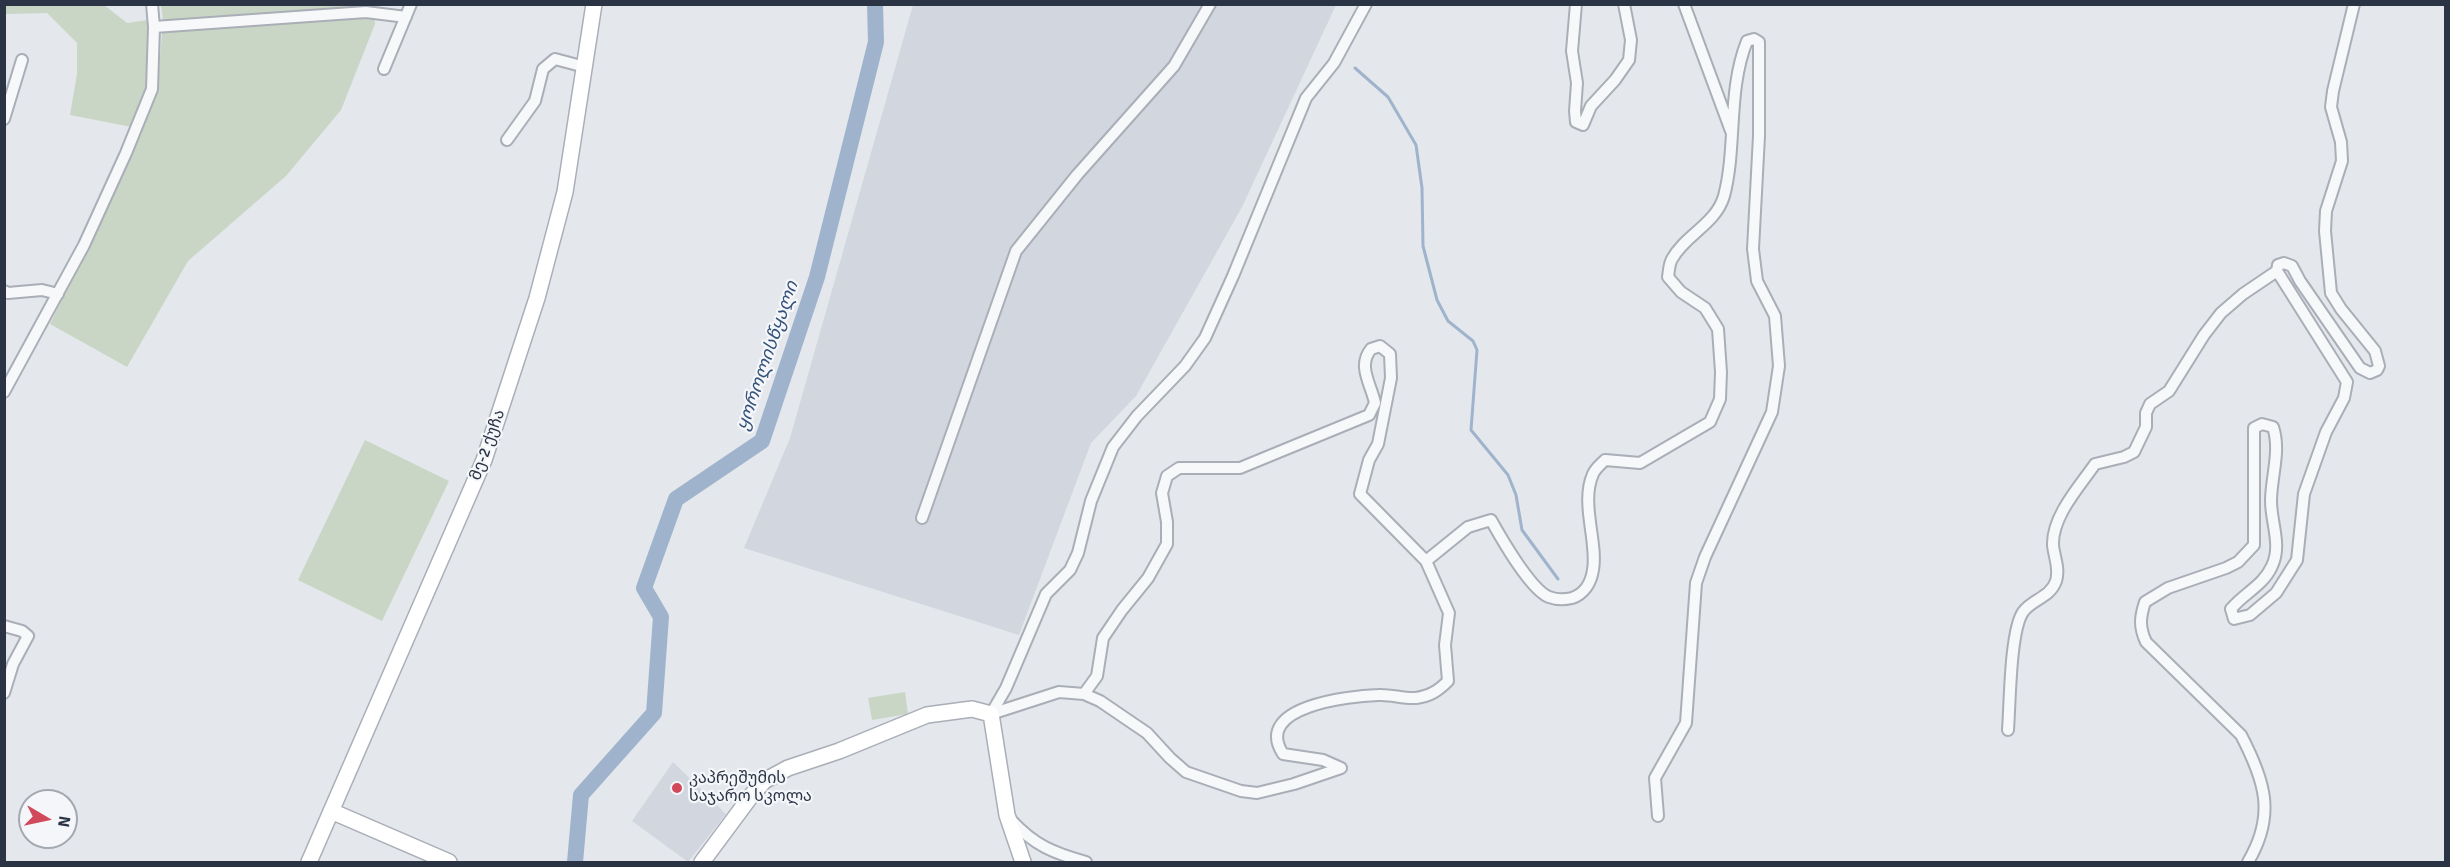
<!DOCTYPE html>
<html>
<head>
<meta charset="utf-8">
<style>
  body { margin:0 }
  #map { position:relative; width:2450px; height:867px; overflow:hidden; background:#e4e7ec; font-family:Signika,sans-serif }
  canvas { display:block }
  .frame { position:absolute; inset:0; border:6px solid #2b3445; pointer-events:none }
  .north { position:absolute; left:18px; top:789px; width:60px; height:60px; box-sizing:border-box; background:#f4f6f9; border:2px solid #a4a8b1; border-radius:50%; rotate:99deg; font-size:16px; font-weight:700; line-height:24px; text-align:center; color:#2b3445 }
  .north::after { content:''; display:block; margin:auto; width:21px; height:27px; background:#d1495b; clip-path:polygon(50% 0,100% 100%,50% 72%,0 100%) }
</style>
</head>
<body>
<div id="map">
<canvas width="2450" height="867"></canvas>
<div class="frame"></div>
<div class="north">N</div>
</div>
<script>
const ctx = document.querySelector('canvas').getContext('2d');
ctx.lineJoin = 'round';
function fill(path, color) { ctx.fillStyle = color; ctx.fill(path, 'evenodd'); }
function strokePath(path, color, width, dash) { ctx.strokeStyle = color; ctx.lineWidth = width; ctx.lineCap = dash ? 'butt' : 'round'; ctx.setLineDash(dash || []); ctx.stroke(path); }
function drawText(font, color, halo, rows, align = 'center') {
  ctx.font = font + ' Signika,"Noto Sans Georgian",sans-serif'; ctx.lineWidth = 4.5; ctx.setLineDash([]); ctx.textBaseline = 'middle'; ctx.strokeStyle = halo; ctx.fillStyle = color; for (const [text, x, y, turn = 0] of rows) {
    ctx.save(); ctx.translate(x, y); ctx.rotate((+turn || 0) * Math.PI / 180); ctx.textAlign = isNaN(turn) ? turn : align; if (halo) ctx.strokeText(text, 0, 0); ctx.fillText(text, 0, 0); ctx.restore();
  }
}
fill(new Path2D(`
  M913,5h423l-94,202 -106,189 -45,47 -72,192 -275,-87 46,-110z
  M673,762l53,52 -38,48 -56,-41z`), '#d2d6de');
fill(new Path2D(`
  M4,5h100l23,18 20,-3 2,66 -11,22 -6,19 -62,-12 7,-41v-31l-30,-30 -42,1z
  M161,5h213l1,19 -34,86 -55,66 -98,85 -61,106 -77,-43 61,-125 47,-116 5,-62z
  M365,440l84,41 -67,140 -84,-41z
  M905,692l3,22 -36,6 -4,-22z`), '#c9d6c5');
strokePath(new Path2D(`
  M1355,68l33,29 28,48 6,43 1,58 14,54 11,21 25,20 4,9 -6,80 37,45 8,20 6,35 36,49`), '#9fb4cc', 3);
strokePath(new Path2D(`
  M575,862l6,-67 73,-82 7,-96 -17,-29 32,-89 86,-58 55,-164 59,-235 -1,-38`), '#9fb4cc', 16);
const street = new Path2D(`
  M1576,4l-4,47 5,32 -2,28 1,11 7,3 8,-19 24,-26 14,-20 2,-20 -7,-36
  M1684,4l47,127
  M154,27l212,-15 40,5
  M384,69l27,-65
  M4,119l18,-59
  M507,140l28,-39 8,-32 12,-10 30,8
  M4,291l4,2 34,-3 16,4
  M4,392l80,-147 42,-92 26,-64 2,-62 -2,-23
  M922,518l94,-267 61,-76 97,-109 36,-62
  M1426,561l42,-34 23,-7c10,18 40,70 58,77 8,3 15,3 23,1 12,-4 19,-15 21,-28 5,-28 -13,-67 0,-96 2,-5 8,-10 12,-14l35,3 70,-41 10,-23 1,-27 -3,-43 -13,-21 -24,-16 -13,-15c1,-6 1,-13 4,-18 13,-24 44,-35 52,-63 13,-49 3,-105 23,-155l7,-2 5,3v94l-6,113 4,32 18,35 4,50 -7,46 -67,145 -9,26 -10,140 -31,55 3,38
  M4,626l18,5 6,5 -15,28 -9,29
  M1084,694l13,-18 6,-38 19,-28 26,-32 19,-34v-22l-5,-29 5,-17 12,-8h61l129,-53 6,-12c-4,-19 -18,-37 -4,-54l9,-3 10,8 1,24 -13,66 -9,16 -9,34 66,67 23,52 -4,32 3,36c-10,10 -18,15 -32,17 -13,1 -25,-4 -38,-3 -27,1 -126,11 -95,59l40,6 18,8
  M991,714l15,-26 40,-94 24,-24 8,-17 13,-52 22,-54 24,-31 48,-50 20,-28 28,-62 73,-178 28,-35 32,-59
  M991,714l68,-22 25,2 16,7 47,32 23,25 16,14 55,19 16,2 37,-9 47,-16
  M2008,730c2,-26 2,-99 15,-118 9,-13 27,-14 33,-31 4,-13 -2,-24 -3,-36 -1,-29 27,-59 42,-81l29,-7 10,-5 12,-25v-14l4,-9 19,-13 35,-56 17,-22 22,-19 34,-23
  M1011,820c23,25 42,33 75,42
  M2248,862c28,-47 17,-81 -7,-127l-95,-93c-7,-15 -6,-25 -1,-40l23,-14 58,-20 12,-6 16,-17v-117l8,-4 11,3c8,24 -2,50 -2,74 0,22 11,44 1,65 -9,20 -28,27 -41,43l3,10 16,-4 26,-22 21,-33 7,-66 22,-62 18,-34 3,-16 -70,-111 1,-6 6,-2 8,3 8,15 60,87 10,5 7,-3 2,-4 -4,-15 -34,-42 -10,-16 -6,-62 1,-20 16,-50 -1,-19 -10,-35 2,-16 21,-87`);
const secondary = new Path2D(`
  M331,811l118,51
  M309,862l175,-402 53,-162 28,-106 29,-188
  M702,862l49,-66 13,-15 24,-13 51,-17 88,-36 45,-6 19,5 16,101 16,47`);
strokePath(street, '#a9aeb7', 14);
strokePath(secondary, '#a9aeb7', 18);
strokePath(street, '#f7f8fa', 10);
strokePath(secondary, '#fff', 15);
for (const [x, y, r, color] of [
  [677,788,6,"#d1495b"]
]) { const dot = new Path2D(); dot.arc(x, y, r, 0, 2 * Math.PI); ctx.fillStyle = color; ctx.fill(dot); strokePath(dot, '#f4f6f9', 2); }
drawText('16px', '#2b3445', '#f4f6f9', [
  ["მე-2 ქუჩა",488,445,-70]
]);
drawText('16px', '#2b3445', '#f4f6f9', [
  ["კაპრეშუმის",689,779],
  ["საჯარო სკოლა",689,797]
], 'left');
drawText('italic 18px', '#34527a', '#f4f6f9', [
  ["ყოროლისწყალი",768,356,-71]
]);
</script>
</body>
</html>
